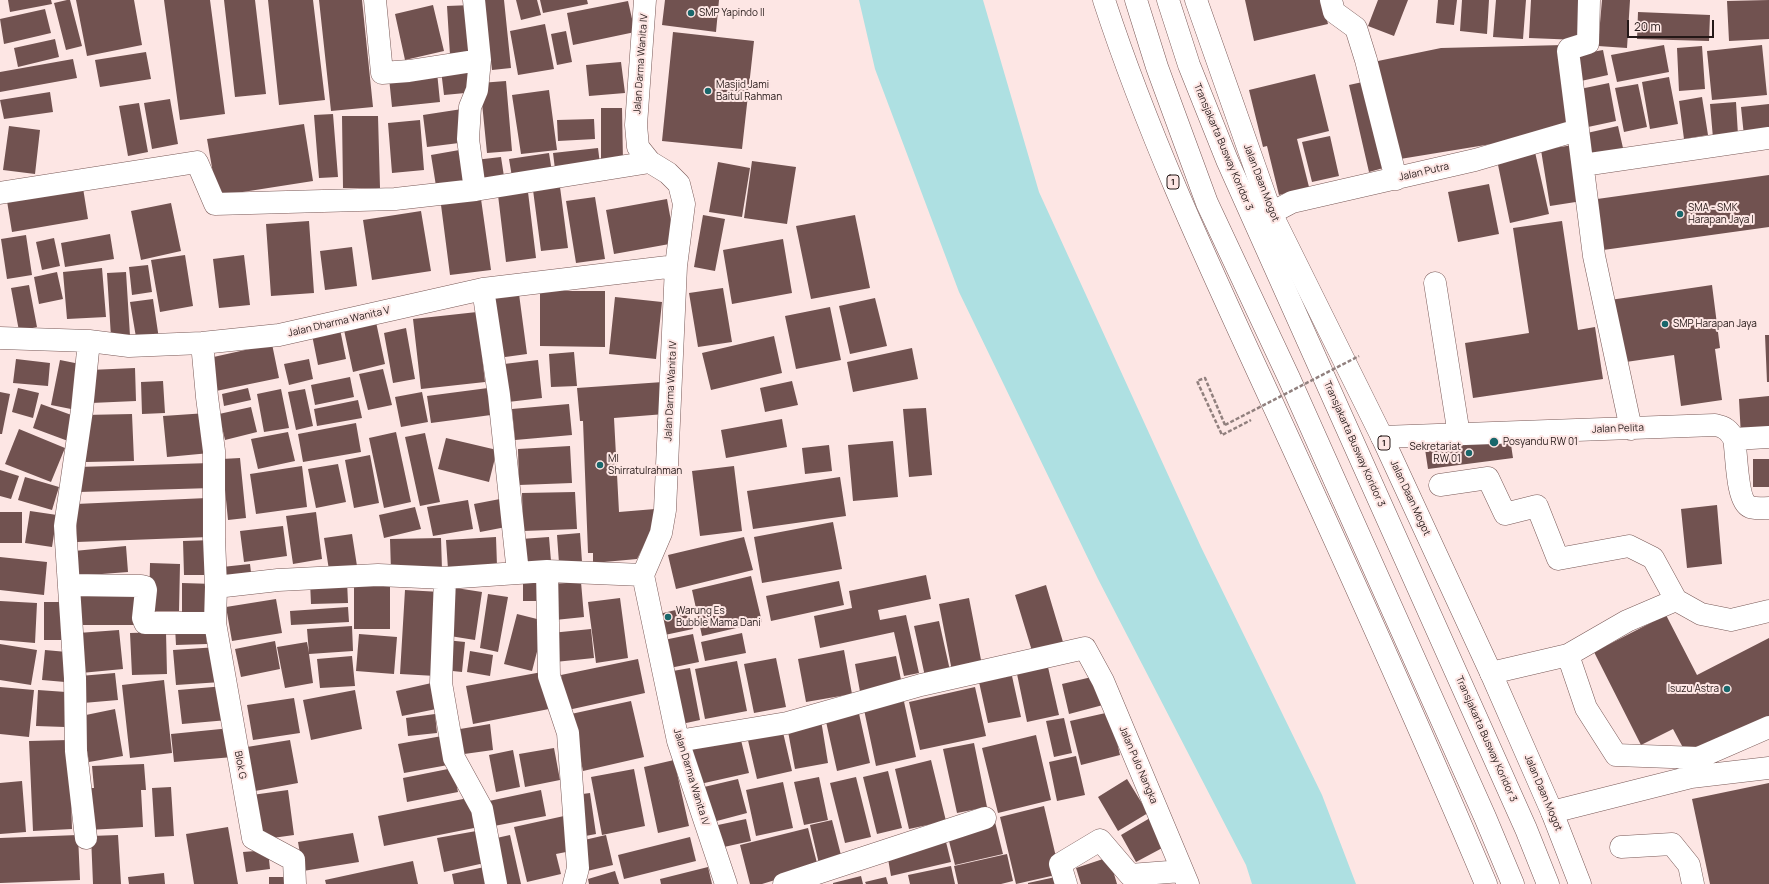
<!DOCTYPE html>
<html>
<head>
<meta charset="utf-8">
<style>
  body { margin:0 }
  #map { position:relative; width:1769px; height:884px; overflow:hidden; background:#fde6e4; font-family:Manrope,sans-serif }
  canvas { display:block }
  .scale { position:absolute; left:1627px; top:20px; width:87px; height:18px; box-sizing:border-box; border:2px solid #241817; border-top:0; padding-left:5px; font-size:12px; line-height:14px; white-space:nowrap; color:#241817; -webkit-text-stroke:3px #fde6e4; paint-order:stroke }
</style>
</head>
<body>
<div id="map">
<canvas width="1769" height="884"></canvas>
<div class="scale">20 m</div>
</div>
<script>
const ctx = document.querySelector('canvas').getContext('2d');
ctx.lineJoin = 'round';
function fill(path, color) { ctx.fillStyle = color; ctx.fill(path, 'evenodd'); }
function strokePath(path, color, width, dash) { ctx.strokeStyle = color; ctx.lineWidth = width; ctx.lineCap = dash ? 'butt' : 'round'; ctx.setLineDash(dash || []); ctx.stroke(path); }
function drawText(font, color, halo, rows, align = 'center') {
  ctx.font = font + ' Manrope,sans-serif'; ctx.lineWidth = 4; ctx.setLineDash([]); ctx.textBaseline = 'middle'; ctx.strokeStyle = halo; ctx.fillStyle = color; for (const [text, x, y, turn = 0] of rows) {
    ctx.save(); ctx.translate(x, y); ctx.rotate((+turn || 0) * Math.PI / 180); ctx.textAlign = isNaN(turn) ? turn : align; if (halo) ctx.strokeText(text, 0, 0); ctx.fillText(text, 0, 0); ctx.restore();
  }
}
fill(new Path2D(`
  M859,0h124l56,192 162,355 121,248 34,89h-104l-6,-19 -148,-286 -139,-287 -84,-223z`), '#aee0e2');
fill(new Path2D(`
  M8,0h43l1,4 -42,8z
  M67,0h3l12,46 -16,4 -12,-47z
  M76,0h58l8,45 -55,11z
  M164,0h46l15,114 -45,6z
  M224,0h31l11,94 -31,3z
  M268,0h45l12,100 -46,5z
  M319,0h43l11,107 -42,4z
  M484,0h20l7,68 -19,2z
  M516,0h21l4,15 -20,5z
  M540,0h47l1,4 -45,9z
  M665,0h54l-3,32 -54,-7z
  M1245,0h77l6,24 -74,17z
  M1378,0h30l-14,36 -26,-10z
  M1438,0h19l-3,25 -18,-2z
  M1462,0h27l-2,34 -27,-3z
  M1496,0h30l-3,39 -30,-2z
  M1531,0h51l-3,40 -50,-2z
  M1602,0h28l-3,48 -29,-2z
  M1769,0v39l-40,2 -2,-40z
  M628,1l7,31 -62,13 -6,-32z
  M433,5l11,46 -39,9 -10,-46z
  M472,5l4,49 -26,1 -3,-49z
  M45,9l6,24 -47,11 -4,-25z
  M1638,12l72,3 -1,26 -72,-2z
  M545,24l9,45 -36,6 -8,-44z
  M566,31l6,31 -15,3 -6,-31z
  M673,32l81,9 -12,108 -80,-8z
  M55,39l4,18 -41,10 -4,-19z
  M1564,45l10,81 -64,15 -116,19 -21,-98 68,-14z
  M1664,45l5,27 -52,10 -6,-27z
  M1762,45l5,50 -55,5 -5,-49z
  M1702,46l3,43 -26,2 -2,-43z
  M1603,50l5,25 -27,6 -5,-26z
  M146,52l5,27 -51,8 -5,-27z
  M73,59l4,19 -77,14v-20z
  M621,62l4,31 -36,3 -3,-31z
  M473,67l3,25 -32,3 -3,-25z
  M437,72l3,30 -48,5 -3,-29z
  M1315,74l14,57 -32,8 12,48 -30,8 -12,-49 -4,1 -14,-57z
  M1669,77l9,47 -28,5 -8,-47z
  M506,81l6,70 -25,2 -7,-70z
  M1367,81l20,86 -18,5 -20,-87z
  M1609,83l7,38 -28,6 -8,-38z
  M1638,84l9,43 -23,5 -9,-44z
  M549,90l8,60 -36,4 -9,-59z
  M50,92l3,20 -49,7 -4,-19z
  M1702,97l6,38 -24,4 -5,-38z
  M170,99l8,45 -26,5 -8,-46z
  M1736,102l2,33 -25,3 -3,-34z
  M139,103l9,49 -20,4 -9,-50z
  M1769,104v29l-25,3 -3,-29z
  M601,108h21l1,54h-22z
  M462,109l5,33 -40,5 -4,-32z
  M333,114l5,63 -19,1 -5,-63z
  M342,116h36l2,72h-37z
  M594,119l1,20 -37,2 -1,-21z
  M420,120l4,50 -32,3 -4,-50z
  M304,124l9,57 -96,15 -10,-57z
  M9,126l31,4 -5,44 -32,-4z
  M1618,126l5,22 -32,7 -4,-22z
  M1330,136l9,40 -27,6 -10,-40z
  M1573,145l9,56 -32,5 -9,-56z
  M598,148l2,16 -45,5 -2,-16z
  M465,149l6,30 -35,7 -5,-31z
  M1535,152l14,62 -39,9 -13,-63z
  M549,153l3,19 -40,5 -3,-18z
  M501,157l4,26 -27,4 -3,-27z
  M752,161l44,6 -9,57 -43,-6z
  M718,162l32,6 -8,49 -33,-5z
  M1769,175v52l-173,24 -6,-51z
  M1489,184l10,50 -41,8 -10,-50z
  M560,187l8,61 -27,3 -8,-61z
  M83,188l5,31 -76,13 -5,-31z
  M528,192l8,66 -30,4 -8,-67z
  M595,197l10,62 -29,4 -10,-62z
  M481,199l10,71 -41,5 -9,-70z
  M667,199l8,44 -61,11 -8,-44z
  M171,203l10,48 -40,9 -10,-49z
  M421,211l10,60 -59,9 -9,-60z
  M703,215l22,4 -10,52 -21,-4z
  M855,215l15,73 -59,11 -15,-73z
  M309,221l5,72 -43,3 -5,-72z
  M1562,221l16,109 17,-3 8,52 -130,19 -8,-55 64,-10 -16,-105z
  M110,234l4,25 -49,8 -4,-24z
  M26,235l6,40 -25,4 -6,-40z
  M54,238l6,28 -18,4 -6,-28z
  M783,239l9,54 -60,11 -9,-54z
  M352,247l5,39 -32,4 -5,-39z
  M185,255l8,51 -33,6 -9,-52z
  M244,255l6,50 -31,3 -6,-49z
  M148,265l4,27 -20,3 -3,-28z
  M102,268l4,49 -39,2 -4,-47z
  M57,272l6,27 -24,5 -5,-27z
  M126,272l4,64 -19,1 -4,-64z
  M29,285l8,42 -18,4 -8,-43z
  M1712,285l8,63 -5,1 7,51 -41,6 -7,-51 -55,8 -9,-63z
  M723,288l9,54 -34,5 -9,-54z
  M540,291h65v56l-65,-1z
  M519,294l8,60 -29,4 -9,-59z
  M615,297l47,5 -6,57 -47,-5z
  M875,298l12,48 -37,8 -11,-48z
  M153,299l6,40 -22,4 -7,-41z
  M830,307l11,53 -45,9 -11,-53z
  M477,312l8,70 -64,7 -8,-70z
  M376,322l9,42 -32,8 -9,-42z
  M339,324l7,35 -28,6 -7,-35z
  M406,328l9,51 -22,4 -9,-50z
  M1765,335h4v47h-2z
  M774,336l8,37 -71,17 -9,-37z
  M272,344l7,34 -63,13 -7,-33z
  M912,348l6,31 -65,13 -6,-30z
  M574,352l3,34 -26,1 -2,-33z
  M16,359l34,4 -2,23 -35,-3z
  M309,359l4,20 -24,6 -5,-21z
  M60,360l25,5 -9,45 -25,-5z
  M538,360l4,38 -34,4 -4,-38z
  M135,368l1,33 -45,2 -1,-33z
  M383,369l9,36 -24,5 -9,-36z
  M350,377l4,20 -39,8 -4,-20z
  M163,381l2,32 -23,1 -1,-32z
  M792,381l6,24 -33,7 -5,-24z
  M663,382l2,32 -51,4 5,94 36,-3 3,9 -21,41 -44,4v-10h-5l-5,-132h-3l-3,-33z
  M18,388l21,5 -6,25 -21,-6z
  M248,388l3,12 -27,6 -2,-12z
  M488,388l3,27 -60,8 -4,-27z
  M281,389l8,39 -25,4 -7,-38z
  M305,389l8,37 -17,4 -8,-38z
  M0,392l10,2 -8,40h-2z
  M422,392l6,30 -27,5 -6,-30z
  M1769,396v39l-28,2 -2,-38z
  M358,400l4,18 -45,8 -3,-17z
  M41,404l36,13 -9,24 -35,-13z
  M569,404l3,31 -57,5 -3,-31z
  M251,407l6,25 -32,8 -6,-26z
  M926,408l6,67 -23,2 -6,-68z
  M207,413l3,40 -43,4 -4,-41z
  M132,414l2,47 -48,1 -2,-47z
  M782,419l5,28 -61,11 -5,-28z
  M356,423l5,29 -58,10 -5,-28z
  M19,429l46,19 -14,34 -46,-18z
  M288,432l7,29 -37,8 -7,-30z
  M396,432l15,70 -27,6 -15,-70z
  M425,433l15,69 -20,4 -15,-69z
  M446,438l51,12 -8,32 -51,-13z
  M1510,438l3,20 -85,11 -3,-20z
  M893,441l5,56 -45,4 -5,-56z
  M829,445l3,26 -27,3 -3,-26z
  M570,446l2,37 -53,2 -1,-36z
  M370,455l9,48 -25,5 -9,-48z
  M240,458l6,60 -18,2 -6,-61z
  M1753,459h16v28h-16z
  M211,463l1,25 -133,4 -1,-25z
  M338,464l8,38 -30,6 -8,-39z
  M302,466l5,41 -51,7 -6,-40z
  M734,466l8,65 -42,5 -8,-65z
  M0,470l19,6 -8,23 -11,-3z
  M25,477l34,10 -7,23 -34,-10z
  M840,477l6,39 -93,13 -6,-38z
  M575,492l2,37 -54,2 -1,-38z
  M207,498l2,39 -132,5 -1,-38z
  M500,499l6,28 -26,5 -6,-28z
  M468,500l5,29 -40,7 -6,-29z
  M1717,505l5,59 -35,4 -6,-59z
  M415,507l6,22 -37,9 -5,-23z
  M30,511l27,4 -5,32 -27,-4z
  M0,512h22v31h-22z
  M316,512l6,47 -29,5 -7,-48z
  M833,522l9,47 -80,14 -8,-46z
  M283,526l4,30 -43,6 -4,-31z
  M580,533l2,29 -23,1 -2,-28z
  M352,534l5,32 -28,4 -5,-32z
  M496,537l1,29 -49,3 -2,-29z
  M549,537l2,24 -28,2 -2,-24z
  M744,537l9,33 -77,19 -8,-34z
  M441,538l1,32 -51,1 -1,-32z
  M213,540l1,35h-30l-1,-34z
  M126,546l2,26 -52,4 -2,-25z
  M0,557l47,5 -3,33 -44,-5z
  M150,563l30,1 -1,47h-30z
  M250,564l2,17 -29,3 -1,-17z
  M926,575l5,24 -53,11 2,10 26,-5 13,58 -15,3 -10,-44 -74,16 -6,-32 38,-8 -3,-17z
  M523,576h22l-1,25h-21z
  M751,576l11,46 -60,14 -10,-46z
  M354,580h36v49h-36z
  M347,581l1,22 -37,1 -1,-22z
  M839,581l5,24 -73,16 -5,-25z
  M581,582l3,35 -29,3 -3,-36z
  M182,583l32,1v35h-32z
  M1046,585l17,57 -31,9 -17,-56z
  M456,588l26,4 -7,48 -25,-4z
  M405,590l36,2 -5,84 -36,-2z
  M77,591h61v34h-60z
  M488,594l20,3 -10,55 -18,-4z
  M620,598l8,60 -32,5 -8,-61z
  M969,598l13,67 -30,6 -13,-67z
  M276,599l6,34 -50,8 -6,-34z
  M0,601l37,2 -2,40 -35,-3z
  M44,602h22v38h-22z
  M348,607l1,15 -58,3 -1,-14z
  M688,607l5,22 -33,7 -5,-21z
  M517,614l28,7 -13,50 -28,-7z
  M1666,615l31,60 72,-37v78l-81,41 -15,-28 -32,16 -47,-93z
  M939,621l12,54 -25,6 -12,-55z
  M205,625l2,19 -31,1 -1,-18z
  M352,626l1,25 -44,3 4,29 -28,5 -8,-41 30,-5 2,11 -2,-24z
  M591,629l3,29 -39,4 -4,-29z
  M119,630l4,39 -42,4 -3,-40z
  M166,632l1,42 -35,1 -2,-42z
  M742,633l4,20 -41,8 -4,-19z
  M359,634l38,3 -3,37 -38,-3z
  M693,634l6,28 -34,7 -6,-28z
  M446,640l19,2 -3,30 -19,-2z
  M275,641l5,28 -39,8 -6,-28z
  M0,644l37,6 -6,35 -31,-5z
  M218,647l3,35 -45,3 -3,-35z
  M45,650l22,2 -2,30 -23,-2z
  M844,650l8,44 -46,8 -8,-43z
  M470,651l23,4 -3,21 -23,-4z
  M352,656l3,30 -35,2 -3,-29z
  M896,656l7,33 -42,8 -6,-33z
  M776,658l10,49 -32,6 -10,-49z
  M638,659l7,34 -77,17 -7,-35z
  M737,661l10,50 -42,8 -10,-50z
  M1048,667l11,48 -32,7 -10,-48z
  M690,668l10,52 -23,5 -10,-53z
  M542,672l7,37 -76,15 -7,-38z
  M115,673l3,27 -35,3 -3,-27z
  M1012,676l9,41 -33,6 -9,-41z
  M1096,676l7,29 -34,9 -7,-30z
  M164,680l8,73 -42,5 -8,-73z
  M436,682l5,26 -39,8 -6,-25z
  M225,686l3,34 -46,4 -4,-34z
  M0,687l34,3 -5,47 -29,-3z
  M975,687l11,49 -66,14 -11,-48z
  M38,690l28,2 -1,35 -29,-1z
  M355,690l7,39 -51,11 -8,-40z
  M903,697l13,60 -40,9 -13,-61z
  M294,698l6,35 -47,7 -6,-35z
  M631,701l13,56 -61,14 -12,-57z
  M115,709l8,47 -34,6 -8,-46z
  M858,709l12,54 -33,8 -12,-54z
  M1110,712l10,43 -39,10 -11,-44z
  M435,714l2,19 -29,3 -2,-18z
  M1064,718l8,35 -18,4 -8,-36z
  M821,720l7,43 -33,6 -8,-43z
  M490,724l3,26 -36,5 -3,-25z
  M231,728l2,29 -59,5 -3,-28z
  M782,728l10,43 -35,8 -10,-43z
  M1036,735l15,65 -53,13 -16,-65z
  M442,736l6,29 -44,8 -6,-29z
  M740,736l9,37 -49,11 -10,-37z
  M69,740l3,89 -39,2 -4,-90z
  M290,740l8,43 -43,8 -8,-44z
  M974,743l13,64 -30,6 -14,-64z
  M554,748l6,32 -35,7 -6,-33z
  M513,750l7,37 -24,5 -7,-37z
  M1076,756l9,39 -28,6 -8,-39z
  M674,760l15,66 -31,7 -14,-66z
  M931,760l15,61 -37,8 -14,-60z
  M144,764l2,26h-5l2,37 -55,3 -2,-42h8l-2,-22z
  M453,768l5,24 -51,10 -4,-24z
  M634,769l11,57 -43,9 -11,-58z
  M888,771l14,57 -25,6 -14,-57z
  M819,777l9,43 -24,5 -10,-43z
  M856,777l15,60 -26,6 -15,-60z
  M738,779l9,34 -34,9 -9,-35z
  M1127,779l21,34 -30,18 -20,-34z
  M22,781l4,51 -26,2v-51z
  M783,782l10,46 -37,8 -10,-46z
  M1769,783v101h-59l-18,-85z
  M171,787l3,49 -19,1 -3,-49z
  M288,790l6,45 -36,5 -6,-45z
  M541,790l5,26 -52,10 -5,-25z
  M590,793l6,41 -16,3 -5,-42z
  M473,797l6,30 -95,19 -6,-30z
  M1044,806l16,68 -44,10 -16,-67z
  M564,816l7,35 -15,3 5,20 -34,8 -13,-55z
  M994,818l9,36 -48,11 -8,-32z
  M1150,818l16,28 -30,16 -15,-27z
  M746,819l5,22 -27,6 -6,-22z
  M832,820l11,43 -23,5 -10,-43z
  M228,827l10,57h-44l-8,-50z
  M808,828l10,39 -56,17h-12l-10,-39z
  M482,830l7,32 -45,10 -7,-34z
  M353,833l6,29 -56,9 -5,-29z
  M944,834l7,28 -60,14 -4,-23z
  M78,835l2,45 -80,3v-45z
  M118,835l3,49h-28l-2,-48z
  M510,835l11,49h-19l-10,-45z
  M606,835l7,30 -26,6 -7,-30z
  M690,837l6,24 -72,18 -6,-24z
  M268,850l2,19 -24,3 -3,-20z
  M1007,854l6,27 -12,3h-43l-4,-18z
  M1109,857l8,27h-36l-5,-16z
  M413,861l5,23h-92l-1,-4z
  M489,866l4,18h-39l-2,-10z
  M951,866l4,18h-45l-2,-9z
  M708,867l4,17h-51l-1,-5z
  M615,871l4,13h-30l-1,-5z
  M164,873l1,11h-36l-1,-7z
  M861,876l2,8h-30v-1z
  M1060,876l2,8h-34v-1z
  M269,877h20v7h-20z
  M886,877l2,7h-22l-1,-2z`), '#715250');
const minor = new Path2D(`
  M375,0l7,73 27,-2 71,-11 -6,-60
  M645,0l-9,125 2,22 12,15 18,11 11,11 5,20 -8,62 -11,244 -4,23 -18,42 35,166 48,143
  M1136,0l21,67 50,136 82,175 196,439 28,67
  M1168,0l21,65 38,95 299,669 22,55
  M1331,0l3,12 22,16 10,32 30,119
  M1589,0l-1,43 -19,6 -1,2 26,205 37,173
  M1583,165l186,-27
  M475,190l-7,-51 2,-32 7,-17 3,-30
  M0,193l197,-31 18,42 180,-5 80,-9 175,-28
  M1271,213l21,-11 183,-42 103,-30
  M1435,283l24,152
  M483,289l16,106 19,178
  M0,338l89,3 40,5 73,-3 77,-8 204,-46 193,-23
  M202,343l5,54 7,54v87l2,49
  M1382,437l333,-12c10,2 14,5 19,14 3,14 2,62 16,68 6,2 13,1 19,1
  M1734,439l35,-2
  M1440,485l48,-7 17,36 32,-8 21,53 71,-13 24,12 23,42
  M547,571l2,105 19,57 10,135 -4,16
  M445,578l-4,105 13,75 28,51 14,75
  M70,585l71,1 4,1 1,3 -3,28 2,5h70l1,-36 62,-7 100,-5 67,3 102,-7 96,4
  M215,623l38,215 41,22 1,24
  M1568,655l18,53 30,47 82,3 71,-31
  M1491,673l77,-18 59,-34 49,-21 25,14 30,6 38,-9
  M678,741l109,-18 134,-38 164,-37 18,33 85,203
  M1552,812l139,-35 78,-9
  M86,838l-10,-87 -1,-73 -10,-152 17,-116 7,-69
  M1621,847l51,-3 17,21 4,19
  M784,884l201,-66
  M1066,884l-6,-20 40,-24 30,35 52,-4`);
const highway = new Path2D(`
  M1104,0c46,141 110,276 172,411 72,157 143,314 210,473
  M1196,0l75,213 111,224 109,236 61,139 28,72`);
strokePath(minor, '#795957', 23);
strokePath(highway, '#795957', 23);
strokePath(new Path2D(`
  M1225,425l-20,-47 -8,3 25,54 29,-15`), '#91807e', 2.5, [4, 2]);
strokePath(minor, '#fff', 22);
strokePath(highway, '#fff', 22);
strokePath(new Path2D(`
  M1225,425l134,-69`), '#91807e', 2.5, [4, 2]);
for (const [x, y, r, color] of [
  [691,13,4,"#19676b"],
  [708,91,4,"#19676b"],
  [1680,214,4,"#19676b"],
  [1665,324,4,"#19676b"],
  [1494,442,5,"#19676b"],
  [1469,453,4,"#19676b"],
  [600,465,4,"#19676b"],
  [668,617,4,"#19676b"],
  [1727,689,4,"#19676b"]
]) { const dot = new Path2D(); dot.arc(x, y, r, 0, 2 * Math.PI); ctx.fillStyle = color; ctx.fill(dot); strokePath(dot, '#fde6e4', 1.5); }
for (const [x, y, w] of [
  [1173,182,12],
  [1384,443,12]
]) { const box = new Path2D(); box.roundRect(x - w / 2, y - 7, w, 14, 3); ctx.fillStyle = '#fde6e4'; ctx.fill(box); strokePath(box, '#241817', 1); }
drawText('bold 9px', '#241817', null, [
  ["1",1173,182],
  ["1",1384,443]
]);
drawText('10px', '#241817', '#fde6e4', [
  ["SMP Yapindo II",699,13],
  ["Masjid Jami",716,85],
  ["Baitul Rahman",716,97],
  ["SMA - SMK",1688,208],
  ["Harapan Jaya I",1688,220],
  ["SMP Harapan Jaya",1673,324],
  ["Posyandu RW 01",1503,442],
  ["Sekretariat",1461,447,"right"],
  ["RW 01",1461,459,"right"],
  ["MI",608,459],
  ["Shirratulrahman",608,471],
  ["Warung Es",676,611],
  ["Bubble Mama Dani",676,623],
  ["Isuzu Astra",1719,689,"right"]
], 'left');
drawText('10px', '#241817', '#fde6e4', [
  ["Jalan Darma Wanita IV",641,64,-86],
  ["Transjakarta Busway Koridor 3",1223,147,67],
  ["Jalan Putra",1424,172,-13],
  ["Jalan Daan Mogot",1261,183,69],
  ["Jalan Dharma Wanita V",339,322,-13],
  ["Jalan Darma Wanita IV",671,391,-87],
  ["Jalan Pelita",1618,429,-2],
  ["Transjakarta Busway Koridor 3",1354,444,66],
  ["Jalan Daan Mogot",1410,498,65],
  ["Transjakarta Busway Koridor 3",1486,739,66],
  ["Blok G",240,765,80],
  ["Jalan Pulo Nangka",1138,765,67],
  ["Jalan Darma Wanita IV",691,777,73],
  ["Jalan Daan Mogot",1543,793,67]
]);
</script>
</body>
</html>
